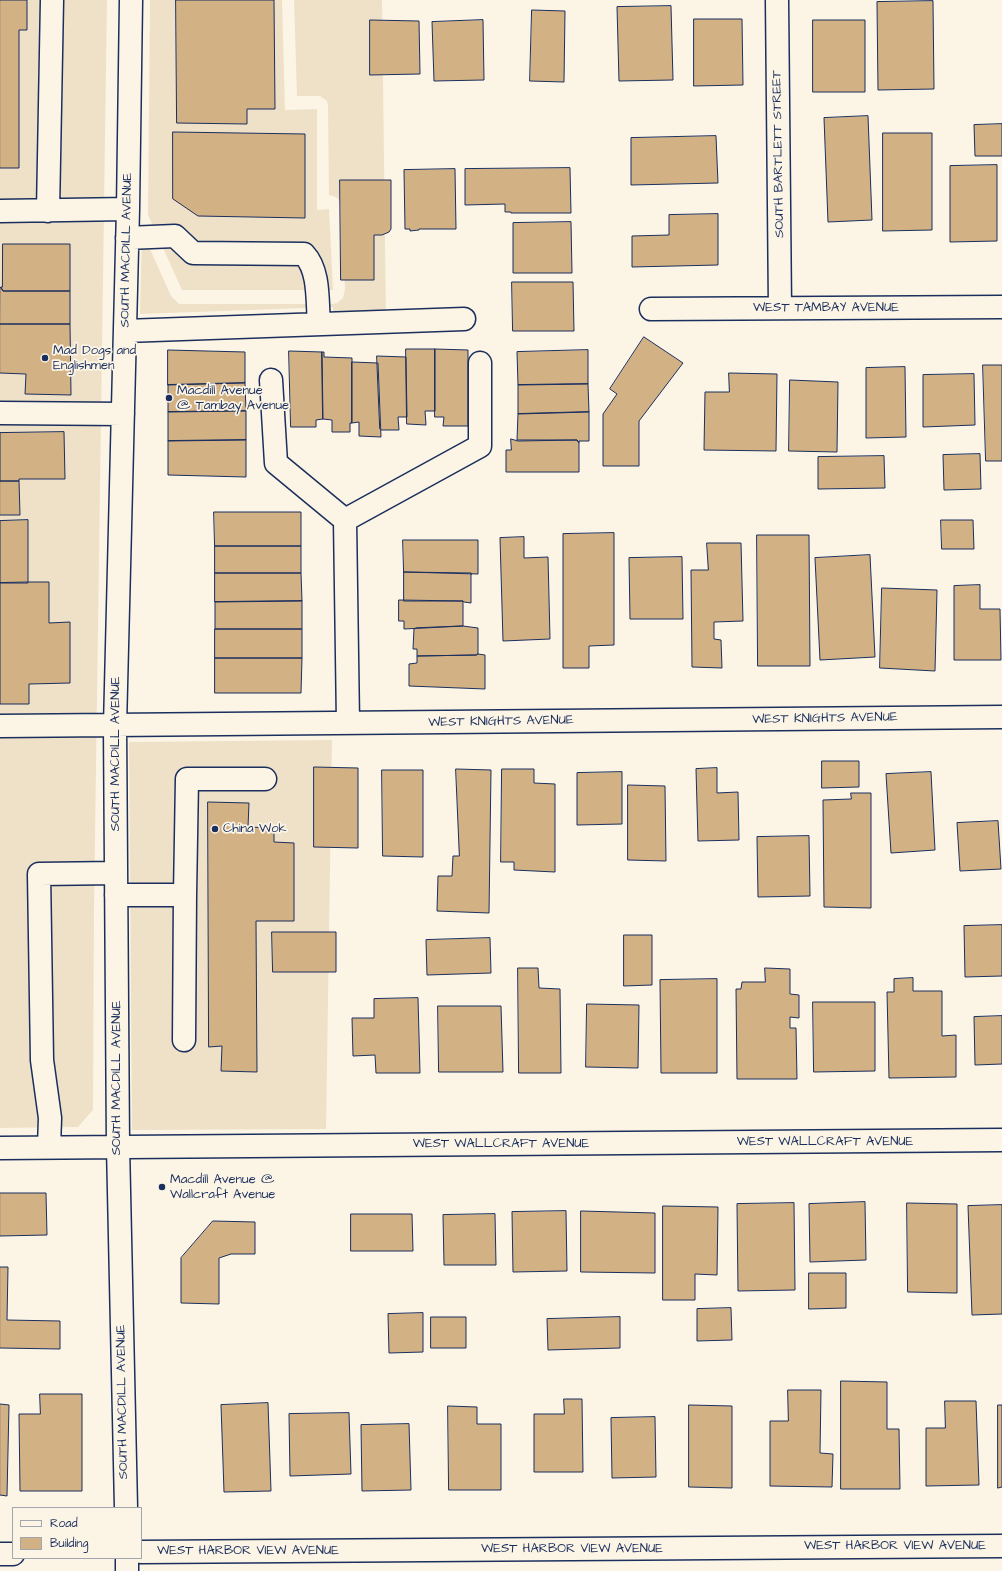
<!DOCTYPE html>
<html>
<head>
<meta charset="utf-8">
<style>
  body { margin:0 }
  #map { position:relative; width:1002px; height:1571px; overflow:hidden; background:#fcf5e5; font-family:"Architects Daughter",sans-serif }
  canvas { display:block }
  .legend { position:absolute; left:12px; top:1507px; width:130px; height:52px; box-sizing:border-box; background:#fcf5e5; border:1px solid #a2a6af; margin:0; padding:5px 7px; list-style:none; font-size:12px; color:#1b2f5e }
  .legend li { display:flex; align-items:center; gap:8px; height:20px }
  .legend b { width:20px; border:1px solid #a2a6af }
</style>
</head>
<body>
<div id="map">
<canvas width="1002" height="1571"></canvas>
<ul class="legend">
<li><b style="height:5px;background:#fcf5e5"></b>Road</li>
<li><b style="height:11px;background:#d2b185"></b>Building</li>
</ul>
</div>
<script>
const ctx = document.querySelector('canvas').getContext('2d');
ctx.lineJoin = 'round';
function fill(path, color) { ctx.fillStyle = color; ctx.fill(path, 'evenodd'); }
function strokePath(path, color, width, dash) { ctx.strokeStyle = color; ctx.lineWidth = width; ctx.lineCap = dash ? 'butt' : 'round'; ctx.setLineDash(dash || []); ctx.stroke(path); }
function drawText(font, color, halo, rows, align = 'center') {
  ctx.font = font + ' "Architects Daughter",sans-serif'; ctx.lineWidth = 3.5; ctx.setLineDash([]); ctx.textBaseline = 'middle'; ctx.strokeStyle = halo; ctx.fillStyle = color; for (const [text, x, y, turn = 0] of rows) {
    ctx.save(); ctx.translate(x, y); ctx.rotate((+turn || 0) * Math.PI / 180); ctx.textAlign = isNaN(turn) ? turn : align; if (halo) ctx.strokeText(text, 0, 0); ctx.fillText(text, 0, 0); ctx.restore();
  }
}
fill(new Path2D(`
  M0,0h107l-13,907 -1,203 -15,17 -78,1z
  M150,0h132l3,110 32,-1v101l12,-1 4,81h-151l-34,-75z
  M294,0h88l4,320h-53v-13l-193,7 2,-83 29,65 8,8h154l4,-1 6,-5 2,-9 -3,-81 -3,-8 -3,-3 -7,-2 -1,-89 -1,-5 -7,-5h-23z
  M332,740l-6,389 -194,1 -3,-388z`), '#efe1c8');
const building = new Path2D(`
  M0,0h27v30h-8v138h-19z
  M176,0h98l1,109h-28v15l-70,-1z
  M933,1l1,88 -56,1 -1,-88z
  M671,6l2,74 -54,1 -2,-74z
  M532,10l33,1 -1,71 -34,-1z
  M694,19h48l1,66 -49,1z
  M370,20l49,1 1,53 -50,1z
  M483,20l1,60 -50,1 -2,-59z
  M813,20h52v72h-52z
  M868,116l4,104 -44,2 -4,-104z
  M1002,124v32h-27l-1,-31z
  M173,132l132,2v84l-107,-2 -25,-17z
  M883,133h49v97l-49,1z
  M716,136l2,47 -87,2v-47z
  M997,165v76l-47,1v-76z
  M570,168l1,45h-60v-1h-6v-8l-40,1v-36z
  M455,169l1,60h-37v1l-9,1v-2h-5l-1,-59z
  M340,180h51v49l-2,3 -7,3h-8v45h-33z
  M718,214v51l-86,2v-31l37,-1v-20z
  M571,222l1,51h-59v-50z
  M3,244h67v47h-67l-2,-4h1z
  M512,282h61l1,49h-61z
  M0,287l3,4h67v33h-70z
  M0,324h70l1,71 -46,-1 1,-20 -26,-1z
  M644,337l39,26 -44,58v45h-36v-52l14,-20 -7,-5z
  M406,349h29v62h-10l1,14 -19,-1z
  M435,349l33,1v76h-25l1,-9h-9z
  M168,350l77,2v31l-77,2z
  M588,350v34l-70,1 -1,-33z
  M289,351l33,1 1,67 -7,1v7h-25z
  M322,352h2v5l28,1v65h-2v9h-18v-12l-9,-1z
  M377,356l29,1 1,60h-9l1,13h-18l-1,-1z
  M352,362l26,1 3,74 -22,-1v-14l-7,1z
  M983,365h19v96h-16z
  M905,367l1,70 -40,1v-70z
  M729,373l48,1 -1,77 -72,-1 1,-58h24z
  M974,374l1,51 -52,2v-52z
  M790,380l48,2 -1,70 -48,-1z
  M245,383l1,28 -78,1v-27z
  M588,384l1,28 -71,2v-29z
  M246,411v29l-78,1v-29z
  M589,412v29h-10v2l-2,-3h-60l1,-26z
  M64,432l1,47h-46v2h-19v-48z
  M511,439l7,2 59,-1 2,3v29h-73v-22h5z
  M246,440v37l-78,-2v-34z
  M980,454l1,35 -37,1 -1,-35z
  M884,456l1,32 -67,1v-32z
  M0,481h19l1,34h-20z
  M214,512h87v34h-86z
  M28,520v63h-28v-62z
  M941,520h32l1,29h-32z
  M614,533v112l-25,1v22h-26v-134z
  M757,535h52l1,131h-52z
  M524,537v21l24,-1 2,82 -47,2 -3,-103z
  M403,540h75v34l-74,-2z
  M707,543h34l2,78 -29,1v17l7,1 1,28 -30,-1 -1,-97h17z
  M215,546h86v27h-86z
  M870,555l5,102 -55,3 -5,-102z
  M682,557l1,62h-53l-1,-61z
  M404,572l67,1 1,1h-1v29l-7,-1 -1,-1h-59z
  M215,573h86l1,28 -87,1z
  M29,582h20v41l21,-1v61l-41,1v20h-29v-121z
  M980,585v24h20l1,51h-47v-74z
  M882,588l55,2 -2,81 -55,-3z
  M399,600l64,1v25l-59,3v-8h-5z
  M302,601v28h-87v-27z
  M463,626l15,2v26l-2,1 -59,1v-7h-4l1,-20 2,-1z
  M215,629h87v29h-87z
  M478,654l7,1v34l-76,-3v-22l8,-1v-7l59,-1z
  M215,658h87l-1,35h-86z
  M822,761h37v26l-37,1z
  M314,767l44,1v80l-44,-1z
  M717,768v25l21,-1 1,48 -41,1 -2,-72z
  M456,769l35,1 -2,143 -52,-2 1,-35h14l1,-20h6z
  M502,769h32v14l21,1v88l-41,-2v-8h-13z
  M382,770h41v87l-40,-1z
  M622,772v52l-45,1v-52z
  M931,772l4,78 -44,3 -5,-79z
  M628,785l37,1 1,75 -38,-1z
  M851,793h20v115l-47,-1 -1,-107 28,-1z
  M208,802l41,1 -1,24 26,1v14l20,1v78h-38l1,151 -36,-1 1,-25 -13,1z
  M998,821l3,48 -41,2 -3,-48z
  M809,836l1,60 -52,1 -1,-60z
  M1002,925v51l-37,1 -1,-51z
  M272,932h64v40h-63z
  M624,935h28v50l-28,1z
  M490,938l1,35 -64,2 -1,-35z
  M518,968h20l1,20 21,1 1,84h-42z
  M765,968l25,1v25l9,1v23l-9,-1v11h6l1,51h-60l-1,-90h5l1,-7h23z
  M913,978v13h29v45l14,-1v42l-67,1 -2,-86h7v-13z
  M717,979v94h-56l-1,-93z
  M418,998l2,75h-44l-1,-18 -22,1 -1,-38h22v-19z
  M813,1002h62v69l-61,1z
  M587,1004l52,1 -1,63 -52,-1z
  M438,1006h63l2,66h-64z
  M1002,1016v48l-27,1 -1,-48z
  M0,1193h46l1,42 -47,1z
  M865,1202l1,58 -56,2 -1,-58z
  M794,1203l1,87 -57,1 -1,-87z
  M907,1203l50,1v89l-49,-1z
  M1002,1205v109l-30,1 -4,-109z
  M663,1206l55,1 -1,68 -22,-1v26h-32z
  M566,1211l1,60 -54,1 -1,-60z
  M581,1211l74,2v60l-74,-1z
  M351,1214h61l1,37h-62z
  M495,1214l1,51h-52l-1,-50z
  M213,1221l42,1v32h-24l-12,4v46l-38,-1v-45z
  M0,1267h8l-1,53 53,1v28l-60,-1z
  M809,1273h37v35l-37,1z
  M731,1308l1,32 -35,1v-32z
  M423,1313v39l-34,1 -1,-39z
  M431,1317h35v31h-35z
  M620,1317v31l-72,2 -1,-31z
  M841,1381l46,1v47h12l1,60h-59z
  M788,1390h33l-1,63 13,1 -1,33 -62,-1v-65h18z
  M40,1394h42v97h-62l-1,-77h21z
  M564,1399h18l1,73h-49v-58h30z
  M945,1401h31l3,84 -53,1v-58h19z
  M268,1403l3,88 -47,1 -3,-87z
  M0,1404l9,1 -2,91 -7,-1z
  M689,1405l43,1v82l-43,-1z
  M998,1405h4v82l-4,1z
  M448,1406l29,1v17h24v66h-52z
  M349,1413l2,61 -61,2 -1,-62z
  M655,1417l1,60 -44,1 -1,-60z
  M409,1424l2,66 -49,1 -1,-66z`);
fill(building, '#d2b185');
strokePath(building, '#1b2f5e', 1);
const minor = new Path2D(`
  M777,0l3,308
  M0,211l128,-2
  M48,211l4,-211
  M127,238l48,-2 18,17 111,1c16,17 13,47 15,70
  M651,309l351,-2
  M125,331l339,-12
  M271,380l5,83 69,57
  M0,413l123,1
  M348,723l-3,-203 135,-74v-83
  M0,726l1002,-9
  M116,895h69l2,-116h78
  M184,1040l1,-145
  M49,1147l1,-29 -8,-58 -3,-186 77,-1
  M0,1148l1002,-8
  M126,1508l-8,-362 -3,-420 13,-517 3,-209
  M141,1552l861,-6
  M0,1554h13
  M127,1558v13`);
strokePath(minor, '#1b2f5e', 25);
strokePath(minor, '#fcf5e5', 22);
for (const [x, y, r, color] of [
  [45,358,4,"#1b2f5e"],
  [169,398,4,"#1b2f5e"],
  [215,829,4,"#1b2f5e"],
  [162,1187,4,"#1b2f5e"]
]) { const dot = new Path2D(); dot.arc(x, y, r, 0, 2 * Math.PI); ctx.fillStyle = color; ctx.fill(dot); strokePath(dot, '#fcf5e5', 1.5); }
drawText('13px', '#1b2f5e', '#fcf5e5', [
  ["SOUTH BARTLETT STREET",779,154,-91],
  ["SOUTH MACDILL AVENUE",127,250,-89],
  ["WEST TAMBAY AVENUE",826,308],
  ["WEST KNIGHTS AVENUE",825,719,-1],
  ["WEST KNIGHTS AVENUE",501,722,-1],
  ["SOUTH MACDILL AVENUE",116,754,-90],
  ["SOUTH MACDILL AVENUE",117,1078,-90],
  ["WEST WALLCRAFT AVENUE",825,1142],
  ["WEST WALLCRAFT AVENUE",501,1144],
  ["SOUTH MACDILL AVENUE",123,1402,-91],
  ["WEST HARBOR VIEW AVENUE",895,1546],
  ["WEST HARBOR VIEW AVENUE",572,1549],
  ["WEST HARBOR VIEW AVENUE",248,1551]
]);
drawText('13px', '#1b2f5e', '#fcf5e5', [
  ["Mad Dogs and",53,351],
  ["Englishmen",53,366],
  ["Macdill Avenue",177,391],
  ["@ Tambay Avenue",177,406],
  ["China Wok",223,829],
  ["Macdill Avenue @",170,1180],
  ["Wallcraft Avenue",170,1195]
], 'left');
</script>
</body>
</html>
